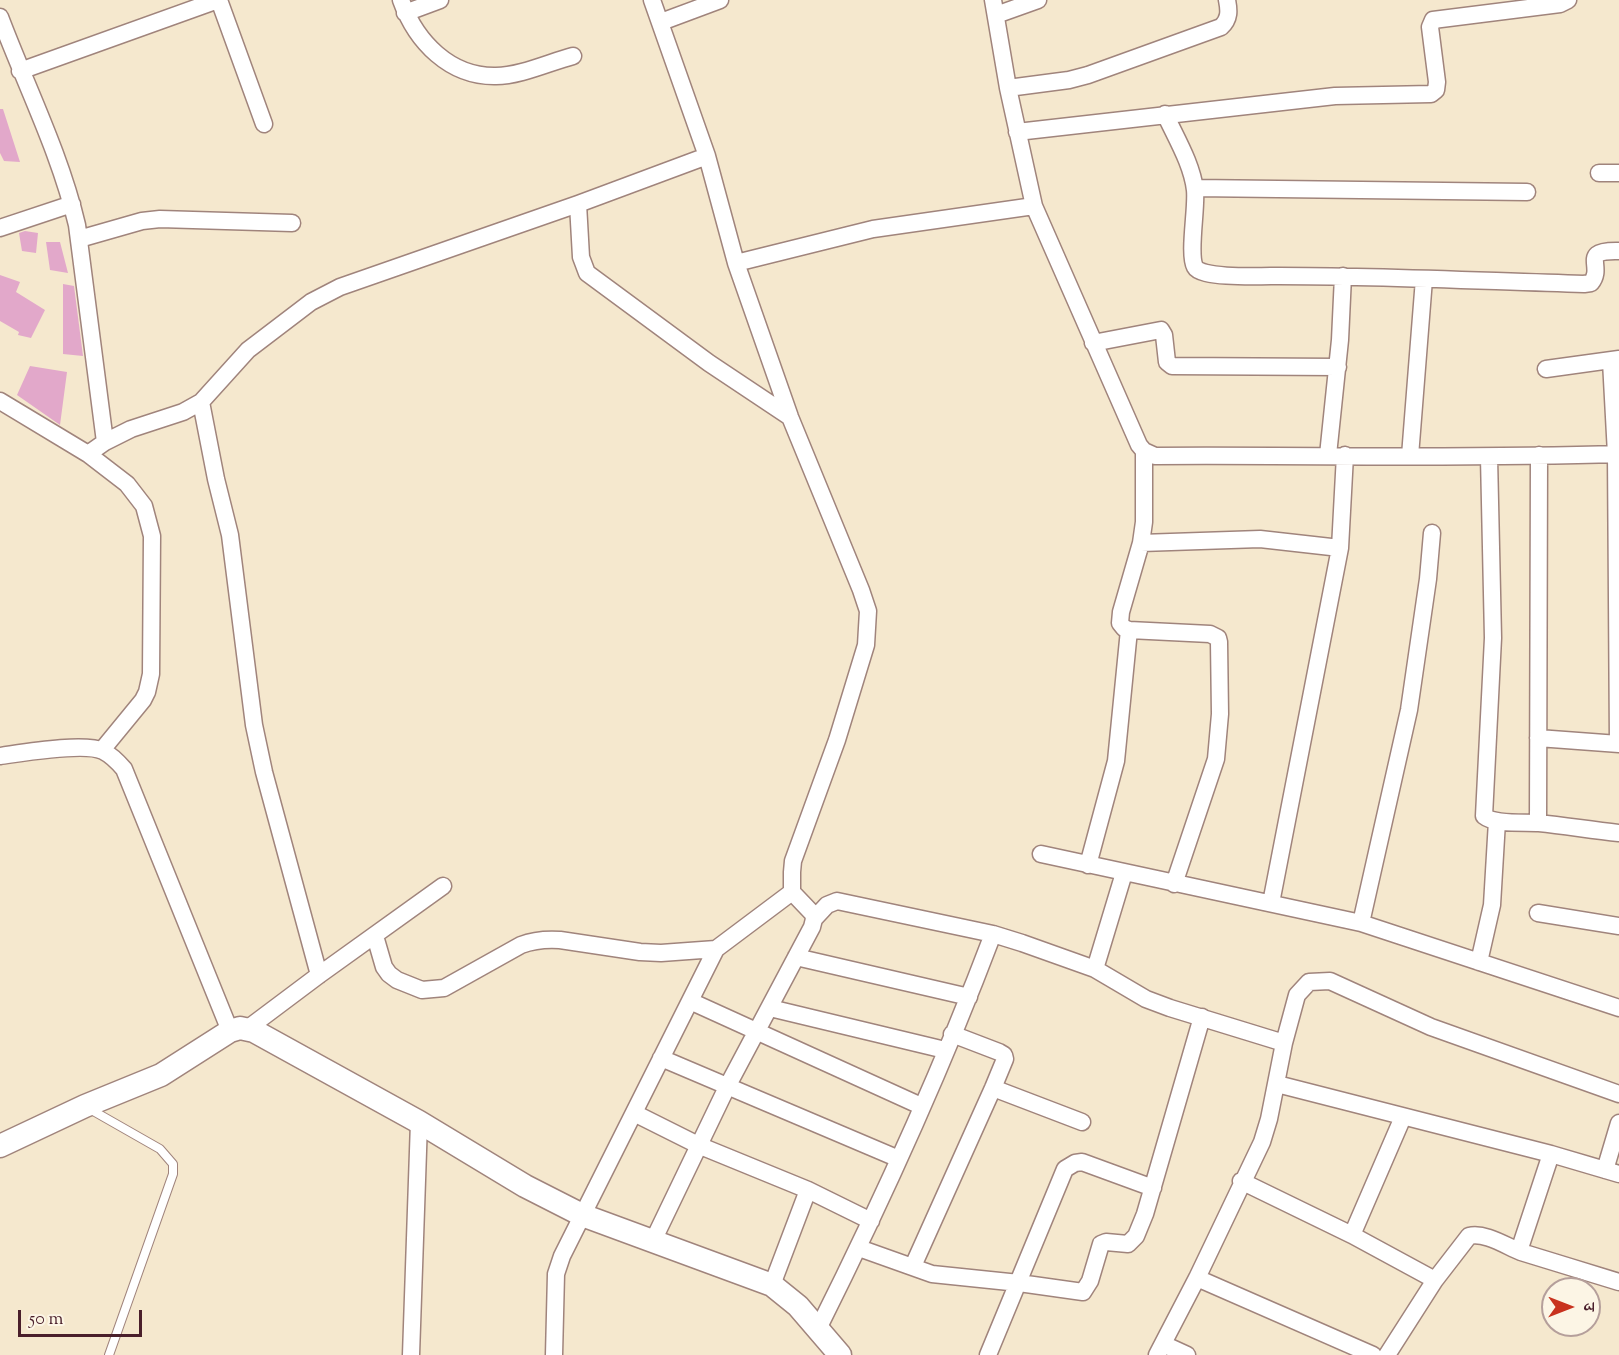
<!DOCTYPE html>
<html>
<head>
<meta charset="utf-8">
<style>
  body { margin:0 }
  #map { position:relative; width:1619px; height:1355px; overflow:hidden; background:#f5e8ce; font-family:"Sorts Mill Goudy","Noto Serif Devanagari",serif }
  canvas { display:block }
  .north { position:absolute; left:1541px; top:1277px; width:60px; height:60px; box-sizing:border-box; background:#fcf5e5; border:2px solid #b59f9b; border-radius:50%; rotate:90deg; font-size:16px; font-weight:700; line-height:24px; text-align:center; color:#4a1f2b }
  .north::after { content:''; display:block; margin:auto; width:21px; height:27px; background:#c8321e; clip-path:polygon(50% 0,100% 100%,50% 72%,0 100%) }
  .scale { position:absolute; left:18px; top:1310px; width:124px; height:27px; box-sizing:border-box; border:3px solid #4a1f2b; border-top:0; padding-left:8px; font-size:18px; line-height:21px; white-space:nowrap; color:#4a1f2b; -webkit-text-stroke:4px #fcf5e5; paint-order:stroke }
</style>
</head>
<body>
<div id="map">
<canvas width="1619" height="1355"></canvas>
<div class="north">उ</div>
<div class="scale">50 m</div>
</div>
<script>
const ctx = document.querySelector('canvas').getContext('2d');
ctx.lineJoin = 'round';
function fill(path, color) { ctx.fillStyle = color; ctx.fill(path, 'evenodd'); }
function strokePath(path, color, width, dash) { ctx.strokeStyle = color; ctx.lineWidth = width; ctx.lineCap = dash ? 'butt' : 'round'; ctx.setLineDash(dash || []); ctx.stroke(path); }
fill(new Path2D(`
  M0,109h3l17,53 -16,-1 -4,-8z
  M25,231l13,2 -2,20 -14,-2 -3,-18z
  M46,242h14l8,31 -18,-3z
  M0,275l20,7 -4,10 29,18 -14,28 -13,-3 1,-3 -19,-11z
  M63,284l11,2 9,70 -20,-2z
  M30,366l37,6 -7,53 -43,-30z`), '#e2a8ca');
const lane = new Path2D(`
  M88,1108l72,41 13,15v10l-64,181`);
const street = new Path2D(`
  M219,0l45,124
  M401,0c15,42 49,77 95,76 24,0 54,-14 77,-20
  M652,0l55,156 29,107 54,154 71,173 7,21 -2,34 -29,95 -44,121 -1,11v20l21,22 1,5 -2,8 -85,160 -74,154
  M993,0l15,88 26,118 105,239 5,6 11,5c155,-1 309,3 464,-2
  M405,13l35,-13
  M996,15l42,-15
  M0,17c26,69 60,136 77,208l28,217
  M661,22l59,-22
  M20,71l198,-71
  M1008,88l61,-8 19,-5 133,-48c9,-8 8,-17 6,-27
  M1165,114c11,24 27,50 30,76 2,18 -7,64 0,77 6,12 69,9 84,9 102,0 203,5 305,8l7,-1c14,-17 -13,-33 28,-32
  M1017,132l318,-36 96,-2 5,-4 1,-8 -7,-55 3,-7 127,-16 8,-4
  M1599,173h20
  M1195,188l332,4
  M578,204l3,53 6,16 122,90 81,54
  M0,228l72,-24
  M79,239l63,-18 18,-2 132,4
  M736,263l137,-34 161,-23
  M1093,343l68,-13 3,5 3,27 5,4 166,1
  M1611,361l5,93 2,290
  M1546,369l73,-10
  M0,401l88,53 39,30 17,22 8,30 -1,138 -4,18 -4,8 -41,50
  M201,402l15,77 14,56 24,190 10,47 55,203
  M1144,451v71l-3,21 -20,69 -1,11 4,5 5,2 81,4 8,4 1,4 1,72 -4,45 -42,125
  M88,454l17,-12 26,-13 52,-17 18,-10 47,-52 63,-48 29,-15 238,-83 129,-48
  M1328,455l12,-115 3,-64
  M1410,456l14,-177
  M1489,457l4,181 -9,178c11,9 40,6 55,7 27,3 53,7 80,10
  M1141,543l119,-4 80,9
  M1538,738l81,6
  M0,756c22,-3 84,-14 103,-5 8,4 15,11 21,18l106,262
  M1538,823l1,-368
  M1041,854l320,69 258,85
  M1088,865l28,-104 13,-131
  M1271,903l69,-355 5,-93
  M1538,913l81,13
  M814,919l13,-14 10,-4 156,33 29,9 73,26 51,30 24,9 114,35
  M1361,923l48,-213 19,-131 4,-46
  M375,936l9,31 5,7 8,6 25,10 22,-2 77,-43c13,-5 24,-6 39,-5l80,12 21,1 55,-4
  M796,957l173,40
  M1479,962l13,-57 5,-84
  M1095,969l29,-96
  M690,1001l231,105
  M770,1008l175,42
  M247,1029l72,-54 124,-89
  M661,1058l238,101
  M1277,1084l274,70 68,20
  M993,1088l89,34
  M634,1113l64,32 110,45 63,31
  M1605,1170l14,-47
  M1241,1181l111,54 83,45
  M1352,1235l51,-118
  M859,1248l73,26 87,9 64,9 7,-11 11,-37 5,-2 22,2 8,-8 9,-22 57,-197
  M1519,1251l32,-97
  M913,1266l80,-178 12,-29 -1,-4 -5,-3 -47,-18
  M1197,1278l176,77
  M772,1285l36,-95
  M818,1329c64,-128 124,-260 175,-395
  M1163,1344l24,11
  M411,1355l8,-233
  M554,1355l2,-81 6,-18 154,-307 76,-57
  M988,1355l77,-186 10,-6 7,-1 71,26
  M1157,1355l40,-77 65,-136 7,-23 15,-76 13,-48 12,-13 21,-1 101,46 188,67
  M1387,1355l48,-75 34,-44c16,-4 37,10 52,16 33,10 65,20 98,30`);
const secondary = new Path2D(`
  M0,1146l85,-40 76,-31 69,-44 10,-3 14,3 165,91 106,64 57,29 190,70 26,21 42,49`);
strokePath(lane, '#a0847c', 10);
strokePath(street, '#a0847c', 19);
strokePath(secondary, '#a0847c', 25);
strokePath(lane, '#fff', 8);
strokePath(street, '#fff', 16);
strokePath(secondary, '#fff', 22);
</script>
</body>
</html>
